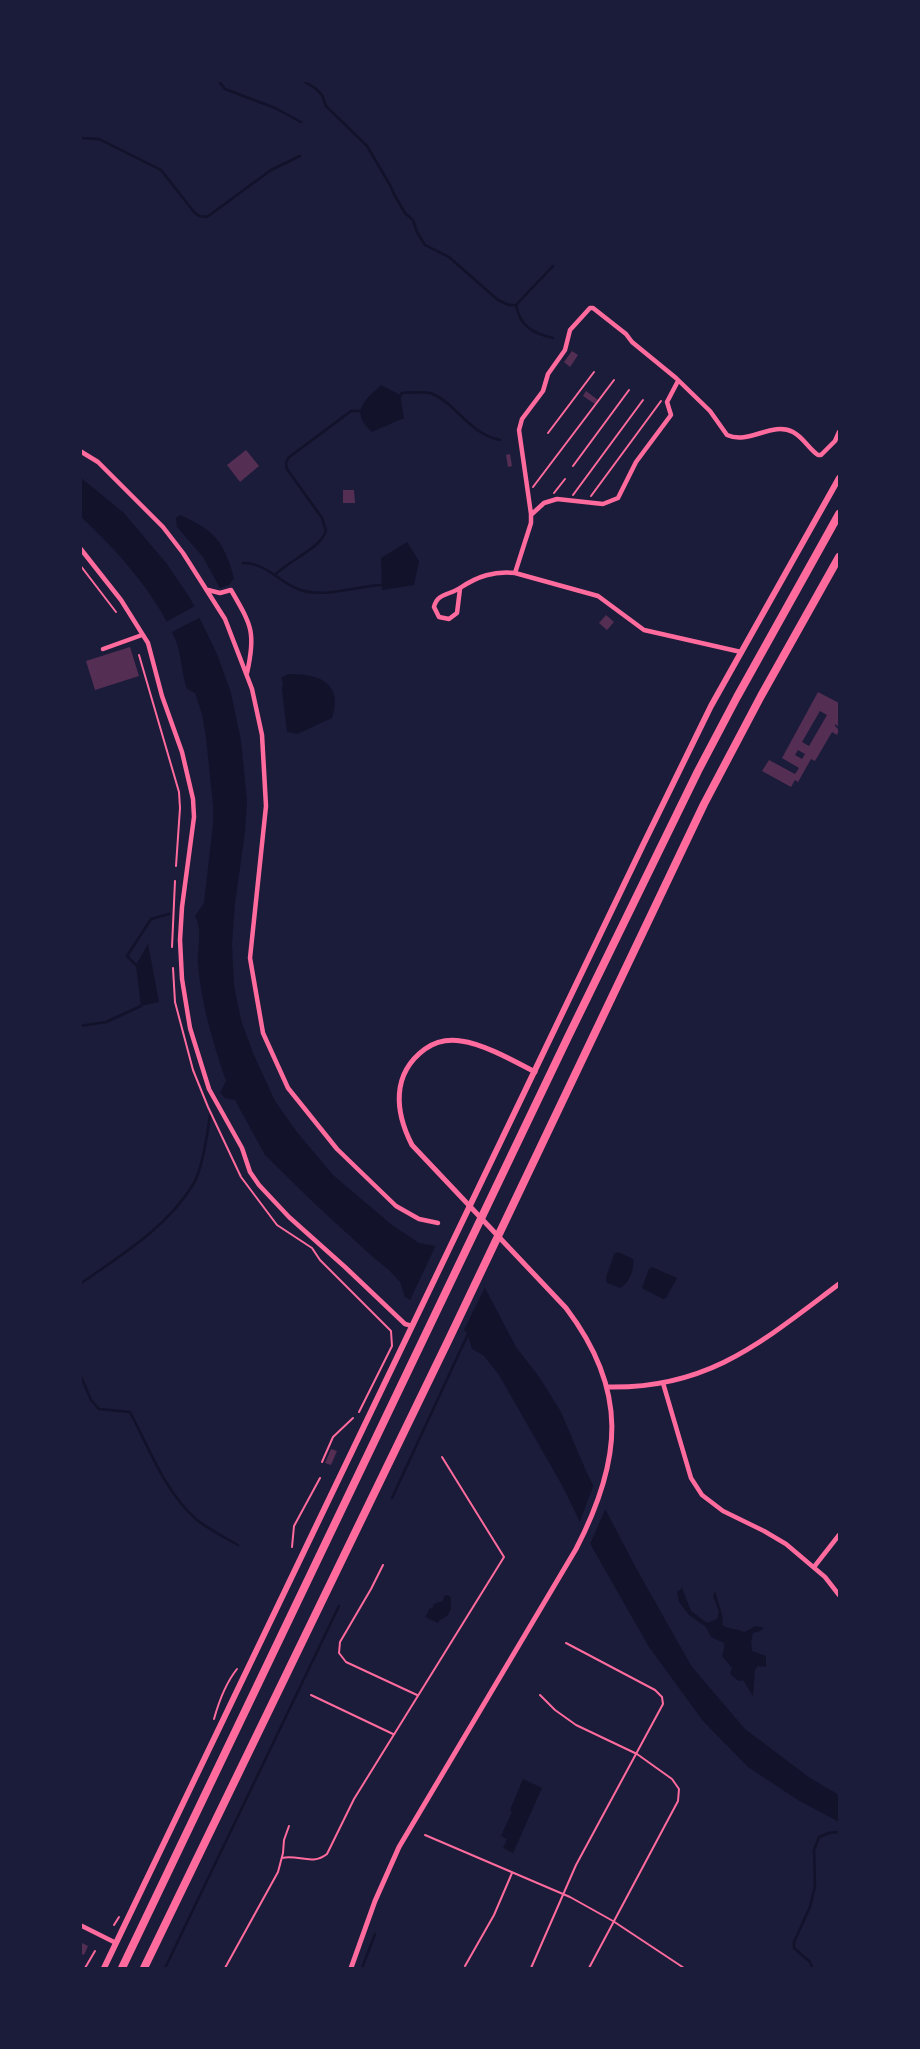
<!DOCTYPE html>
<html>
<head>
<meta charset="utf-8">
<style>
  body { margin:0 }
  #map { position:relative; width:920px; height:2049px; overflow:hidden; background:#1b1b3a; font-family:Quicksand,sans-serif }
  canvas { display:block }
  .frame { position:absolute; inset:0; border:82px solid #1b1b3a; pointer-events:none }
</style>
</head>
<body>
<div id="map">
<canvas width="920" height="2049"></canvas>
<div class="frame"></div>
</div>
<script>
const ctx = document.querySelector('canvas').getContext('2d');
ctx.lineJoin = 'round';
function fill(path, color) { ctx.fillStyle = color; ctx.fill(path, 'evenodd'); }
function strokePath(path, color, width, dash) { ctx.strokeStyle = color; ctx.lineWidth = width; ctx.lineCap = dash ? 'butt' : 'round'; ctx.setLineDash(dash || []); ctx.stroke(path); }
fill(new Path2D(`
  M381,385l19,10 4,23 -32,14c-23,-20 -7,-32 9,-47z
  M80,477l44,36 43,51 23,34 27,56 14,39 10,48 6,59 -2,32 -10,71 -3,41 2,41 7,35 12,33 22,48 21,30 37,44 59,50 27,18 16,3 50,42 31,59 24,31 21,34 25,59 16,32 34,65 56,99 53,62 65,49 29,17v27l-41,-22 -50,-33 -45,-46 -54,-74 -57,-100 -29,-60 -64,-112 -16,-20 -11,-6 -5,-17 -62,-35 -5,-15 -11,-12 -15,-12 -58,-53 -51,-50 -30,-55 -10,-2 -5,-5 6,-12c-13,-38 -25,-77 -28,-117 -1,-16 5,-33 -3,-48l9,-13 9,-79v-20l-7,-66 -4,-24 -7,-21 -8,-4c-6,-16 -5,-33 -11,-48 -19,-46 -59,-91 -95,-124z
  M180,515c34,15 44,26 54,63l-5,7 -9,3 -17,-31 -26,-30 -1,-9z
  M407,542l12,19 -5,24 -32,5 -1,-32z
  M288,674c30,-1 56,9 44,44l-35,16 -10,-2 -5,-43 1,-6 -2,-5z
  M148,944l11,58 -18,4 -5,-41z
  M618,1252l15,7c2,9 -4,25 -13,29l-13,-5 -1,-5 8,-24z
  M652,1267l25,11 -11,20 -3,1 -21,-11 7,-19z
  M682,1588l9,23 16,12 10,-4 2,-7 -6,-16 2,-5 8,27 -1,7c8,5 14,3 22,7l12,-6 8,2 -4,3 -7,2 -2,8 1,10 14,5v11l-8,-1 -3,4 -2,26 -10,-16 -4,1 -9,-7 2,-6 -10,-12 2,-7v-6l-13,-6 -5,-10 -17,-12 -10,-13 -2,-10z
  M448,1595l3,3v11l-4,7 -7,4 -2,3 -13,-6 5,-9 2,1 2,-5 9,-3 1,-5z
  M523,1779l19,9 -29,65 -10,-5 4,-9 -6,-3 11,-24 -2,-2z`), '#12122b');
fill(new Path2D(`
  M197,605l6,11 -35,18 -6,-10z
  M437,1243l49,42 -24,49 -52,-31v-3z
  M595,1481l12,24 -19,44 -10,-22z`), '#1b1b3a');
strokePath(new Path2D(`
  M218,80l7,9 50,19 26,14
  M302,80l13,8 7,7 4,11 41,40 23,39 5,11 10,17 8,7 4,12 8,13 24,12 49,43 11,5h7l37,-39
  M80,138l19,1 62,31 33,42 5,4 8,1 64,-47 29,-14
  M516,305c4,21 16,28 37,33
  M399,398l3,-5c9,0 19,-2 28,0 25,8 37,40 70,47
  M243,563c23,0 35,18 55,26 24,10 58,-3 84,-4
  M275,575c14,-15 45,-26 51,-44l-4,-13 -35,-49 -1,-6 2,-5 63,-47h11
  M136,965l-9,-9 24,-37 18,-5
  M80,1026l26,-4 35,-16
  M80,1284c40,-28 88,-57 114,-101 8,-14 14,-51 16,-68
  M80,1374l11,26 8,9 31,3c19,36 35,80 66,107 12,10 28,18 42,26
  M392,1498l76,-164
  M165,1968l174,-362
  M362,1968l13,-34
  M812,1968l-2,-6 -16,-14v-6l16,-35 5,-21 -1,-36 5,-13 10,-4 10,-1`), '#12122b', 2.5);
fill(new Path2D(`
  M572,351l6,4 -8,12 -6,-5z
  M586,391l12,9 -3,4 -12,-8z
  M246,450l13,16 -19,16 -13,-17z
  M510,454l2,12 -4,1 -2,-12z
  M343,490h11l1,13h-12z
  M606,615l8,7 -7,8 -8,-7z
  M130,647l9,29 -44,14 -9,-29z
  M818,692l21,11v24l-4,-3v2l4,4 -2,5 -5,-3 -17,29 -4,-2 -13,23 -3,-2 -4,7 -29,-16 7,-11 26,14 4,-6 -17,-10zM820,711l7,4 -18,31 -7,-4zM798,750l7,4 -3,5 -7,-4z
  M331,1449l6,2 -6,14 -6,-2z
  M80,1942l8,4 -4,9 -4,-2z`), '#542f53');
strokePath(new Path2D(`
  M548,433l46,-61
  M573,466l56,-76
  M533,487l81,-107
  M554,493l11,-14
  M573,495l70,-95
  M591,496l70,-95
  M80,565l36,47
  M139,655l40,137 1,16 -4,58
  M172,947l3,-66
  M173,968l2,34 18,68 15,37 33,70 36,48 35,23 8,12 71,71 1,15 -33,66
  M322,1462l11,-25 20,-19
  M292,1547l2,-21 26,-48
  M214,1719c5,-18 11,-35 23,-50
  M114,1925l5,-8
  M85,1968l10,-17`), '#ff6b9d', 2);
strokePath(new Path2D(`
  M383,1565l-12,24 -31,53 -1,11 7,9 71,33
  M311,1695l82,39
  M540,1695l15,15 21,15 61,29 35,25 7,10 -1,12 -89,167
  M425,1835l145,62 43,24 71,47
  M282,1858c16,-4 30,8 45,-4l27,-55 150,-242 -62,-100
  M465,1966l29,-51 18,-42
  M225,1968l53,-96 5,-19 1,-13 5,-14
  M531,1968l45,-103 87,-161 -1,-7 -7,-7 -89,-47`), '#ff6b9d', 2);
strokePath(new Path2D(`
  M80,451l18,11 65,65 20,26 42,66 27,70 10,46 4,71 -16,152 13,75 25,55 49,61 59,57 23,13 19,4
  M532,514l12,-11 13,-4 46,5 15,-6 18,-36 35,-47 -4,-13 11,-21
  M80,548l41,52 27,43 14,53 20,56 11,47 1,18 -12,90 -2,33 2,39 8,49 19,61 33,59 8,24 9,13 30,32 56,50 60,57 7,2
  M460,589l-3,24 -8,6 -10,-2 -5,-10c3,-14 16,-12 26,-19 18,-12 34,-17 55,-15
  M208,590l12,3 11,-3c21,36 25,43 16,83
  M103,649l39,-14
  M741,652l-97,-22 -46,-34 -83,-23 16,-50v-9l-12,-84 3,-11 21,-28 5,-17 17,-24 5,-20 20,-22h3l33,26 6,8 44,36 34,33 17,24c22,10 45,-14 66,-3 10,5 16,17 25,23h3l14,-14 4,-9
  M663,1383l28,95 11,17 21,16 41,20 22,13 39,33 14,18
  M814,1567l25,-32
  M80,1925l36,18`), '#ff6b9d', 4.5);
strokePath(new Path2D(`
  M608,1387c101,2 155,-46 231,-103
  M351,1968l24,-67 24,-54 177,-298c46,-89 53,-158 -10,-241l-154,-163c-17,-33 -21,-71 13,-96 10,-7 23,-10 36,-8 23,3 53,20 74,31`), '#ff6b9d', 5);
strokePath(new Path2D(`
  M104,1968l539,-1123 68,-139 128,-228`), '#ff6b9d', 6);
strokePath(new Path2D(`
  M122,1968l446,-931 130,-266 39,-74 102,-183
  M144,1968l305,-629 255,-535 57,-108 78,-139`), '#ff6b9d', 8);
</script>
</body>
</html>
